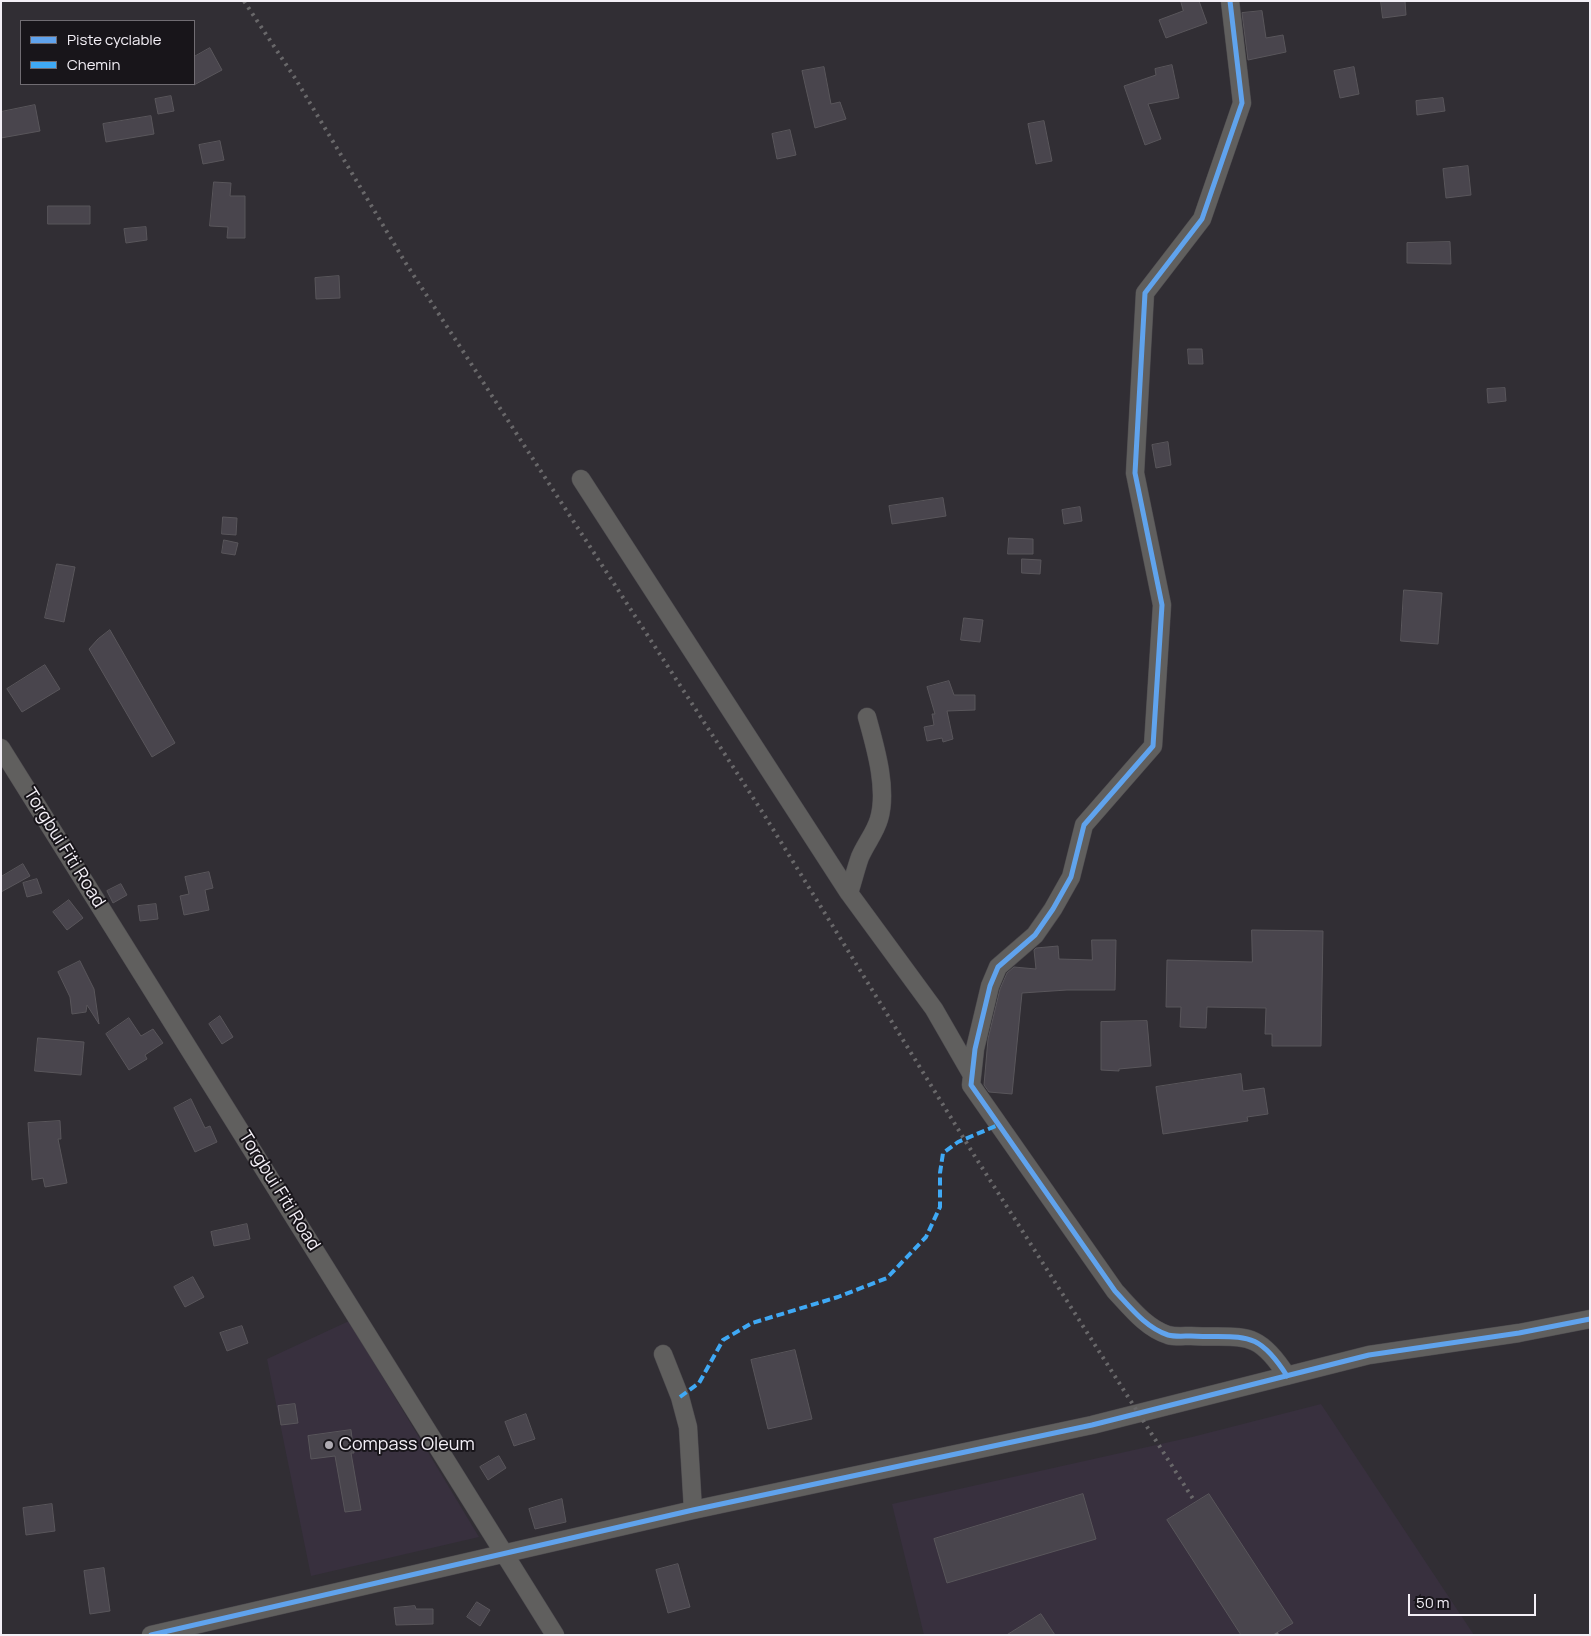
<!DOCTYPE html>
<html>
<head>
<meta charset="utf-8">
<style>
  body { margin:0 }
  #map { position:relative; width:1591px; height:1636px; overflow:hidden; background:#312e34; font-family:Manrope,sans-serif }
  canvas { display:block }
  .frame { position:absolute; inset:0; border:2px solid #f3eff6; pointer-events:none }
  .legend { position:absolute; left:20px; top:20px; width:175px; height:65px; box-sizing:border-box; background:#18151a; border:1px solid #706c72; margin:0; padding:6px 9px; list-style:none; font-size:15px; color:#f3eff6 }
  .legend li { display:flex; align-items:center; gap:10px; height:25px }
  .legend b { width:25px; border:1px solid #706c72 }
  .scale { position:absolute; left:1408px; top:1594px; width:128px; height:22px; box-sizing:border-box; border:2px solid #f3eff6; border-top:0; padding-left:6px; font-size:15px; line-height:18px; white-space:nowrap; color:#f3eff6; -webkit-text-stroke:4px #18151a; paint-order:stroke }
</style>
</head>
<body>
<div id="map">
<canvas width="1591" height="1636"></canvas>
<div class="frame"></div>
<ul class="legend">
<li><b style="height:6px;background:#60a3ed"></b>Piste cyclable</li>
<li><b style="height:6px;background:#3fa9f5"></b>Chemin</li>
</ul>
<div class="scale">50 m</div>
</div>
<script>
const ctx = document.querySelector('canvas').getContext('2d');
ctx.lineJoin = 'round';
function fill(path, color) { ctx.fillStyle = color; ctx.fill(path, 'evenodd'); }
function strokePath(path, color, width, dash) { ctx.strokeStyle = color; ctx.lineWidth = width; ctx.lineCap = dash ? 'butt' : 'round'; ctx.setLineDash(dash || []); ctx.stroke(path); }
function drawText(font, color, halo, rows, align = 'center') {
  ctx.font = font + ' Manrope,sans-serif'; ctx.lineWidth = 4; ctx.setLineDash([]); ctx.textBaseline = 'middle'; ctx.strokeStyle = halo; ctx.fillStyle = color; for (const [text, x, y, turn = 0] of rows) {
    ctx.save(); ctx.translate(x, y); ctx.rotate((+turn || 0) * Math.PI / 180); ctx.textAlign = isNaN(turn) ? turn : align; if (halo) ctx.strokeText(text, 0, 0); ctx.fillText(text, 0, 0); ctx.restore();
  }
}
fill(new Path2D(`
  M349,1321l130,216 -168,39 -44,-217z
  M1321,1404l153,231h-550l-32,-131 300,-67z`), '#38303e');
const building = new Path2D(`
  M1181,1h18l8,22 -41,15 -7,-18 24,-9z
  M1381,1h24l1,14 -23,3z
  M1262,11l4,27 17,-3 3,17 -38,8 -6,-47z
  M210,48l12,22 -28,15v-28z
  M1172,65l7,33 -31,6 13,35 -16,6 -21,-59 32,-11 -1,-6z
  M824,67l7,37 9,-2 6,17 -31,9 -13,-57z
  M1354,67l5,27 -19,4 -6,-27z
  M171,96l3,15 -16,3 -3,-15z
  M1443,98l2,13 -28,4 -1,-14z
  M35,105l5,26 -39,7v-26z
  M151,116l3,18 -48,8 -3,-18z
  M1044,121l8,40 -16,3 -8,-40z
  M790,130l6,25 -19,4 -5,-25z
  M220,141l4,19 -21,4 -4,-19z
  M1468,166l3,29 -25,3 -3,-29z
  M214,182l17,1 -1,13h15v42h-18l1,-11 -18,-1z
  M48,206h42v18h-42z
  M146,227l1,13 -21,3 -2,-14z
  M1450,242l1,22 -44,-1v-20z
  M339,276l1,22 -24,1 -1,-21z
  M1188,349h14l1,15h-14z
  M1505,388l1,13 -18,2 -1,-14z
  M1168,442l3,23 -15,3 -4,-23z
  M943,498l3,18 -54,8 -3,-18z
  M1080,507l2,14 -18,3 -2,-14z
  M223,517l14,1 -1,17 -14,-1z
  M1009,538l24,1v15h-25z
  M224,540l14,3 -3,12 -13,-2z
  M1022,559l19,1 -1,14 -18,-1z
  M57,564l18,3 -11,55 -19,-4z
  M1404,590l38,3 -4,51 -37,-3z
  M964,618l19,2 -3,22 -19,-2z
  M110,630l65,113 -23,14 -63,-108 9,-10z
  M45,665l15,24 -38,23 -15,-23z
  M949,681l5,14h21v15l-28,1 6,28 -10,3 -1,-4 -15,3 -3,-14 10,-2 -2,-11h3l-8,-27z
  M23,864l7,12 -29,16v-15z
  M209,872l4,16 -8,2 4,20 -25,5 -4,-19 9,-2 -4,-17z
  M37,879l5,14 -15,4 -4,-14z
  M121,884l6,11 -14,8 -6,-12z
  M69,900l14,18 -16,12 -14,-18z
  M156,904l2,15 -18,2 -2,-15z
  M1252,930l71,1 -2,115h-49v-12h-7l1,-26 -59,-1 -1,21 -26,-1 1,-20h-15l1,-47 85,2z
  M1092,940h24l-1,50h-48l-45,3 -10,101 -23,-2 -5,-7 4,-46 12,-50 7,-16 7,-6 22,2 -2,-19 2,-2 22,-2 1,13 33,1z
  M80,961l14,28 5,35 -12,-19 -1,7 -14,2 -2,-17 -12,-25z
  M220,1016l13,21 -11,7 -13,-20z
  M129,1018l12,18 12,-7 10,14 -18,12 2,4 -18,11 -23,-36z
  M1147,1021l4,45 -32,3v2l-18,-1v-48z
  M38,1038l46,4 -3,33 -46,-4z
  M1241,1074l2,17 21,-3 4,26 -21,3 1,4 -85,13 -7,-47z
  M191,1099l14,29 5,-2 7,16 -22,10 -21,-44z
  M60,1121l1,18h-3l9,44 -22,4 -2,-9 -11,2 -4,-57z
  M247,1224l3,15 -36,7 -3,-14z
  M193,1277l11,20 -19,10 -11,-20z
  M242,1326l6,17 -21,8 -7,-18z
  M795,1350l17,69 -44,10 -17,-69z
  M295,1404l3,19 -17,2 -3,-19z
  M526,1414l9,25 -21,7 -9,-24z
  M351,1430l3,23h-3l10,57 -16,2 -10,-56 -24,3 -3,-23z
  M499,1456l7,12 -18,12 -8,-13z
  M1083,1494l13,45 -149,44 -13,-44z
  M1209,1494l84,129 -20,12h-32l-74,-115z
  M562,1499l4,23 -31,7 -6,-20z
  M52,1504l3,27 -29,4 -3,-27z
  M678,1564l12,43 -22,6 -12,-43z
  M104,1568l6,43 -20,3 -6,-43z
  M477,1602l13,8 -10,16 -13,-9z
  M415,1606l1,3h17v15l-37,1 -2,-17z
  M1041,1614l14,21h-48z`);
fill(building, '#49454d');
strokePath(building, '#59565b', 1);
const minor = new Path2D(`
  M1230,1l12,102 -40,116 -57,74 -10,180 27,132 -9,141 -69,79 -13,52 -18,32 -18,26 -37,32 -8,19 -15,63 -4,36 144,206c15,16 31,37 53,44 7,2 16,1 23,1 52,3 65,-9 96,40
  M581,479l268,414 85,116 38,66
  M1,748l554,887
  M849,893c4,-12 7,-25 11,-36 6,-14 15,-24 19,-38 9,-30 -4,-73 -12,-102
  M663,1354l17,43 8,30 5,83
  M151,1635l542,-125 399,-85 277,-70 150,-22 71,-14`);
strokePath(minor, '#4c4a4e', 19);
strokePath(minor, '#605f5e', 18);
strokePath(new Path2D(`
  M244,1l51,77 110,184 358,551 211,342 221,347
  M1276,1633l1,2`), '#69686a', 4, [2.5, 5]);
strokePath(new Path2D(`
  M680,1397l19,-14 24,-43 29,-17 86,-26 49,-19 39,-41 14,-30v-34l3,-20 15,-11 40,-17`), '#3fa9f5', 4, [8, 4]);
strokePath(new Path2D(`
  M1230,1l12,102 -40,116 -57,74 -10,180 27,132 -9,141 -69,79 -13,52 -18,32 -18,26 -37,32 -8,19 -15,63 -4,36 144,206c15,16 31,37 53,44 7,2 16,1 23,1 52,3 65,-9 96,40
  M151,1635l542,-125 399,-85 277,-70 150,-22 71,-14`), '#60a3ed', 5);
for (const [x, y, r, color] of [
  [329,1445,5,"#afabb2"]
]) { const dot = new Path2D(); dot.arc(x, y, r, 0, 2 * Math.PI); ctx.fillStyle = color; ctx.fill(dot); strokePath(dot, '#18151a', 2); }
drawText('18px', '#f3eff6', '#18151a', [
  ["Torgbui Fiti Road",64,848,58],
  ["Torgbui Fiti Road",279,1191,58]
]);
drawText('18px', '#f3eff6', '#18151a', [
  ["Compass Oleum",339,1445]
], 'left');
</script>
</body>
</html>
